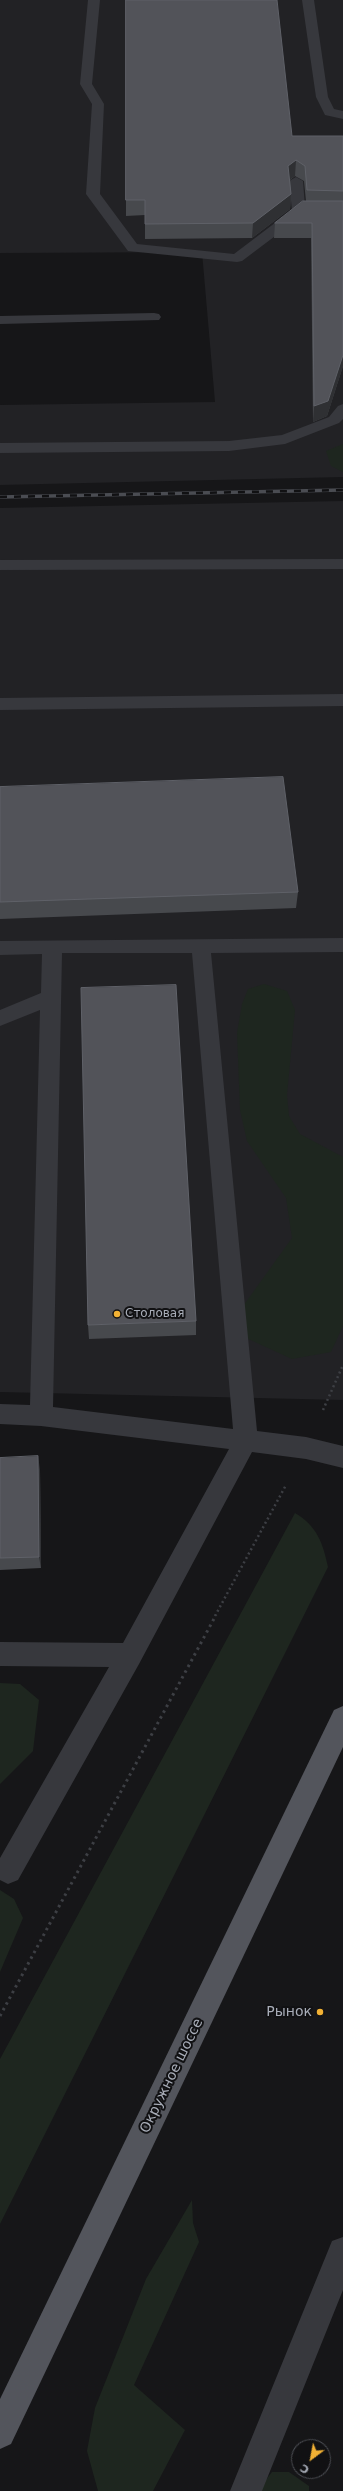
<!DOCTYPE html>
<html>
<head>
<meta charset="utf-8">
<style>
  body { margin:0 }
  #map { position:relative; width:343px; height:2491px; overflow:hidden; background:#161618; font-family:"DejaVu Sans",sans-serif }
  canvas { display:block }
  .north { position:absolute; left:291px; top:2439px; width:40px; height:40px; box-sizing:border-box; background:#111113; border:1px solid #4d4f55; border-radius:50%; rotate:212deg; font-size:11px; font-weight:700; line-height:16px; text-align:center; color:#a8adb8 }
  .north::after { content:''; display:block; margin:auto; width:14px; height:18px; background:#f2b134; clip-path:polygon(50% 0,100% 100%,50% 72%,0 100%) }
</style>
</head>
<body>
<div id="map">
<canvas width="343" height="2491"></canvas>
<div class="north">С</div>
</div>
<script>
const ctx = document.querySelector('canvas').getContext('2d');
ctx.lineJoin = 'round';
function fill(path, color) { ctx.fillStyle = color; ctx.fill(path, 'evenodd'); }
function strokePath(path, color, width, dash) { ctx.strokeStyle = color; ctx.lineWidth = width; ctx.lineCap = dash ? 'butt' : 'round'; ctx.setLineDash(dash || []); ctx.stroke(path); }
function drawText(font, color, halo, rows, align = 'center') {
  ctx.font = font + ' "DejaVu Sans",sans-serif'; ctx.lineWidth = 4; ctx.setLineDash([]); ctx.textBaseline = 'middle'; ctx.strokeStyle = halo; ctx.fillStyle = color; for (const [text, x, y, turn = 0] of rows) {
    ctx.save(); ctx.translate(x, y); ctx.rotate((+turn || 0) * Math.PI / 180); ctx.textAlign = isNaN(turn) ? turn : align; if (halo) ctx.strokeText(text, 0, 0); ctx.fillText(text, 0, 0); ctx.restore();
  }
}
fill(new Path2D(`
  M0,0h343v477l-343,8v-80l215,-3 -13,-150 -202,1z
  M343,501v899l-343,-8v-884z`), '#222225');
fill(new Path2D(`
  M343,444v28l-12,-6 -5,-15z
  M264,984l23,7 8,19 -8,85 2,21 11,18 43,23v169l-12,26 -39,7 -48,-22 -6,-24 54,-75 -6,-40 -39,-57 -7,-31 -3,-77 5,-29 6,-15z
  M295,1513c22,13 28,30 33,54l-328,657v-165z
  M0,1683l20,1 19,16 -6,51 -33,33z
  M0,1890l14,9 9,19 -23,54z
  M192,2200l1,23 6,19 -65,143 51,45 -32,61h-55l-11,-40 8,-43 51,-129z
  M272,2472h17l20,14v5h-52z`), '#1e261f');
strokePath(new Path2D(`
  M323,1410l20,-45
  M215,1616l71,-131`), '#3d3f44', 2.5, [2, 3]);
strokePath(new Path2D(`
  M0,2016l216,-401`), '#3d3f44', 3, [2.5, 4]);
fill(new Path2D(`
  M88,0h12l-8,84 12,20 -4,90 37,50 97,10 58,-44 -3,-29 7,-4 7,4 2,26h38v8h-40l-61,46 -5,1 -109,-11 -42,-57 6,-90 -12,-20z
  M302,0h12l14,97 6,12 9,2v8l-18,-4 -9,-18z
  M154,313l5,1 2,3 -2,3 -159,4v-8z
  M343,404v15l-4,4 -54,21 -56,7 -229,2v-10l229,-2 53,-6 47,-18 9,-11z
  M343,559v10l-343,1v-10z
  M343,694v12l-343,4v-12z
  M343,938v14l-132,1 46,478 49,6 37,9v22l-37,-9 -54,-7 -113,212 -121,216 -10,4 -8,-4v-22l109,-191 -109,-1v-24l123,1 106,-194 -188,-23 -41,-2v-20l30,1 10,-395 -40,16v-16l41,-17 1,-39 -42,1v-14zM62,953h130l41,476 -180,-22z
  M343,2237v53l-81,201h-32l102,-250z`), '#37383d');
fill(new Path2D(`
  M343,1706v41l-332,697 -11,5v-50l334,-689z`), '#53555c');
const rail = new Path2D(`
  M0,497l343,-7`);
strokePath(rail, '#4a4c52', 3.5);
strokePath(rail, '#111113', 2.5, [7]);
fill(new Path2D(`
  M292,136h51v230l-16,50 -14,6 -2,-184h-37l1,-15 31,-22 -2,-20 -9,-5 -5,4 1,14 -1,15 -38,29 -107,1v-24l-19,1v-16z
  M0,787l298,105 -2,16 -296,11z
  M196,1321v14l-107,4 -1,-14z
  M0,1458l40,11 1,99 -41,2z`), '#47494d');
fill(new Path2D(`
  M296,160l-1,16 -7,5v-15z
  M291,194l-1,15 -38,29 1,-15z
  M343,355v11l-16,50 -14,6 1,-16z
  M38,1456l2,13 1,99 -2,-11z`), '#2f3033');
const building = new Path2D(`
  M126,0h151l15,136h51v55l-36,-1 -2,-24 -9,-6 -8,6 3,28 -38,29 -108,1v-24h-19z
  M303,201h40v154l-15,46 -14,5 -2,-183h-37z
  M283,777l15,115 -298,10v-115z
  M176,985l20,336 -108,4 -7,-337z
  M38,1456l1,101 -39,1v-100z`);
fill(building, '#525359');
strokePath(building, '#5f6168', 1);
for (const [x, y, r, color] of [
  [117,1314,4,"#f2b134"],
  [320,2012,4,"#f2b134"]
]) { const dot = new Path2D(); dot.arc(x, y, r, 0, 2 * Math.PI); ctx.fillStyle = color; ctx.fill(dot); strokePath(dot, '#111113', 1.5); }
drawText('12px', '#a8adb8', '#111113', [
  ["Столовая",125,1314]
], 'left');
drawText('14px', '#a8adb8', '#111113', [
  ["Рынок",312,2012]
], 'right');
drawText('14px', '#a8adb8', '#111113', [
  ["Окружное шоссе",172,2076,-64]
]);
</script>
</body>
</html>
